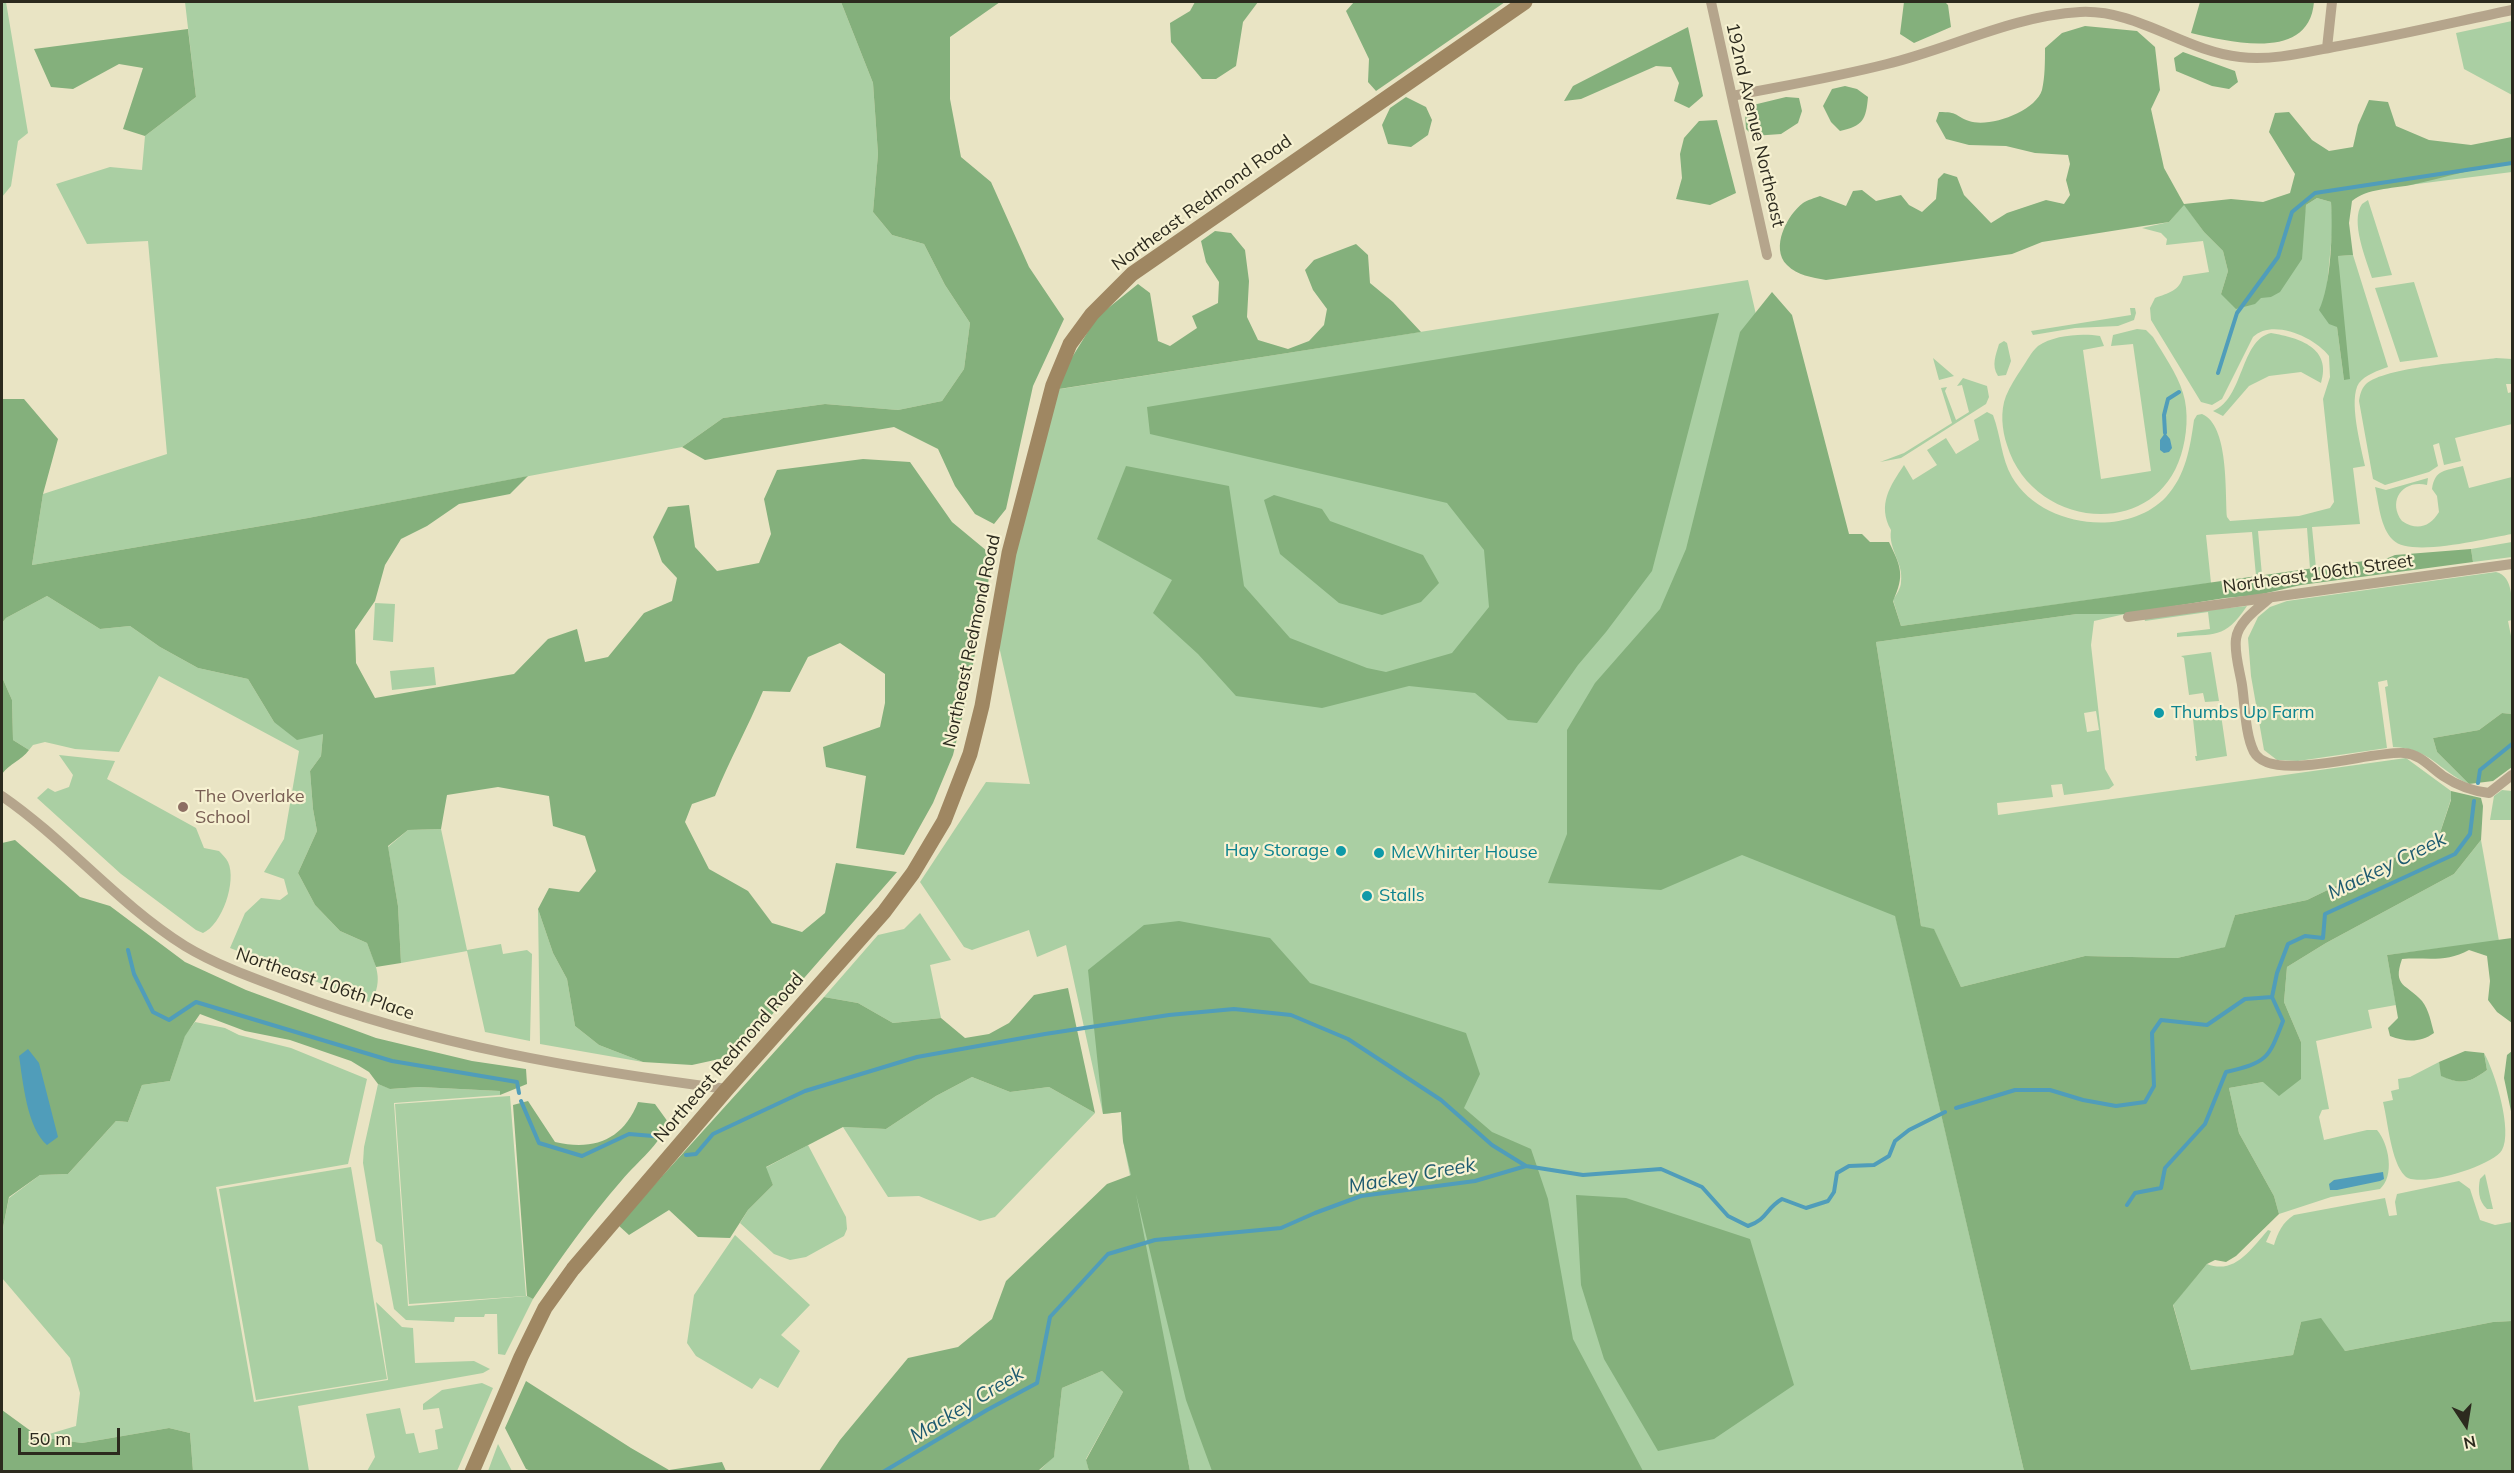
<!DOCTYPE html>
<html>
<head>
<meta charset="utf-8">
<style>
  body { margin:0 }
  #map { position:relative; width:2514px; height:1473px; overflow:hidden; background:#e9e4c4; font-family:Mulish,sans-serif }
  canvas { display:block }
  .frame { position:absolute; inset:0; border:3px solid #2c2a1e; pointer-events:none }
  .north { position:absolute; left:2436px; top:1395px; width:60px; height:60px; -webkit-text-stroke:4px #f6f1d1; paint-order:stroke; rotate:168deg; font-size:16px; font-weight:700; line-height:24px; text-align:center; color:#2c2a1e }
  .north::after { content:''; display:block; margin:auto; width:21px; height:27px; background:#2c2a1e; clip-path:polygon(50% 0,100% 100%,50% 72%,0 100%) }
  .scale { position:absolute; left:18px; top:1428px; width:102px; height:27px; box-sizing:border-box; border:3px solid #2c2a1e; border-top:0; padding-left:8px; font-size:18px; line-height:21px; white-space:nowrap; color:#2c2a1e; -webkit-text-stroke:4px #f6f1d1; paint-order:stroke }
</style>
</head>
<body>
<div id="map">
<canvas width="2514" height="1473"></canvas>
<div class="frame"></div>
<div class="north">N</div>
<div class="scale">50 m</div>
</div>
<script>
const ctx = document.querySelector('canvas').getContext('2d');
ctx.lineJoin = 'round';
function fill(path, color) { ctx.fillStyle = color; ctx.fill(path, 'evenodd'); }
function strokePath(path, color, width, dash) { ctx.strokeStyle = color; ctx.lineWidth = width; ctx.lineCap = dash ? 'butt' : 'round'; ctx.setLineDash(dash || []); ctx.stroke(path); }
function drawText(font, color, halo, rows, align = 'center') {
  ctx.font = font + ' Mulish,sans-serif'; ctx.lineWidth = 4.5; ctx.setLineDash([]); ctx.textBaseline = 'middle'; ctx.strokeStyle = halo; ctx.fillStyle = color; for (const [text, x, y, turn = 0] of rows) {
    ctx.save(); ctx.translate(x, y); ctx.rotate((+turn || 0) * Math.PI / 180); ctx.textAlign = isNaN(turn) ? turn : align; if (halo) ctx.strokeText(text, 0, 0); ctx.fillText(text, 0, 0); ctx.restore();
  }
}
fill(new Path2D(`
  M2,2h4l22,131 -10,8 -7,45 -9,11z
  M185,2h656l32,81 5,71 -5,58 19,23 32,9 21,41 25,38 -6,46 -22,32 -44,9 -73,-6 -102,14 -41,29 -374,71 -276,47 11,-71 124,-40 -19,-213 -61,3 -31,-60 54,-17 32,3 3,-34 51,-39z
  M2512,21v74l-48,-26 -8,-36z
  M2512,162v10l-103,13 49,-13z
  M2317,198l14,4 2,22 -7,72 11,31 7,53 -6,-124 15,-1 35,112c-9,3 -23,8 -29,16 -11,16 2,64 6,83l-12,2 7,56 -48,3 4,41 -6,1 -3,-41 -49,3 4,44 -6,1 -4,-44 -46,3 5,48 -310,43 -8,-26c3,-5 8,-12 8,-18 3,-19 -13,-32 -10,-52 -14,-25 -1,-44 13,-65l9,15 24,-15 -10,-15 19,-12 10,16 23,-14 -5,-20 13,-8 6,3c8,21 8,43 19,62 29,50 114,62 154,20 20,-22 24,-49 28,-77l3,-5 5,-1c27,11 23,78 25,103l3,4 69,-5 31,-8 4,-6 -11,-103 7,-22 -1,-21c-14,-19 -57,-38 -76,-19l-31,62 -10,6 -11,-3 -50,-82 -1,-12 5,-10c13,-5 25,-7 28,-22l26,-4 -6,-31 -37,4 1,-6 -6,-6 -19,-5 27,-6 15,-18 20,28 19,19 5,20 -7,23 50,3 31,-66 4,-26z
  M2368,200l24,75 -20,3c-6,-19 -22,-57 -10,-74z
  M1748,280l276,1191h-834l-67,-330 -2,-29 -18,2 -37,-169 -29,12 -8,-27 -57,20 -8,-3 -44,-65 66,-100 44,2 -34,-151 58,-243z
  M2414,282l24,75 -38,5 -25,-74z
  M2130,308h5l1,5 -2,7 -16,6 -43,2 -42,7 -2,-4 100,-16z
  M2137,329l9,1 7,7c10,17 24,36 30,56 6,19 4,43 -2,62 -27,87 -149,73 -174,-10 -5,-15 -7,-34 -1,-49 4,-10 10,-19 16,-28 5,-7 9,-16 16,-22 16,-11 44,-13 62,-10l4,10 -21,4 18,129 50,-8 -18,-127 -22,2 2,-11z
  M2271,333c29,5 61,15 50,50l-20,-11 -32,4 -20,10 -26,30 -10,-5c31,-12 27,-71 58,-78z
  M2004,341l3,2 4,18 -5,14 -8,1c-7,-11 -2,-21 1,-32z
  M1933,358l21,18 -15,4z
  M2496,358l16,1v25h-6l2,9 4,-1v32l-57,14 6,23 -17,4 -5,-22 -6,2 5,21 -9,6 -44,13 -12,-6 -14,-78c1,-6 2,-12 7,-17 19,-17 102,-22 130,-26z
  M1963,378l24,8 2,11 -3,7 -85,54 -21,4 24,-9 48,-30 -11,-35 6,-1 -2,4 11,29 13,-8 -7,-27 -5,1z
  M2463,466l6,22 43,-11v57c-24,4 -102,24 -119,6 -13,-13 -14,-36 -18,-53l11,3 42,-12 -1,7c-24,-6 -40,16 -25,36 15,10 28,6 37,-9l-2,-16 -5,-7c3,-20 13,-18 31,-23z
  M2512,542v15l-39,5 -2,-13z
  M2496,572c18,4 16,31 16,48l-4,1 4,20v73l-10,-1 -23,17 -46,8 4,14 32,32c-32,-14 -37,-35 -76,-37l-8,-60 3,-1 -1,-6 -9,2 9,66 -89,13 -21,-1 -13,-10 -13,-74 -3,-38 10,-21 12,-10 17,-6z
  M47,596l53,33 30,-3 30,21 38,21 50,11 26,43 49,12 -2,22 -11,15 3,38 4,22 -19,42 17,32 25,26 27,12c9,24 17,35 4,60l-141,-55 15,-35 16,-15 19,2 8,-6 -4,-15 -20,-7 20,-33 15,-88 -140,-75 -40,76 -44,-3 -30,-7 -12,3 -4,5 -16,-10 -1,-40 -10,-23v-54l4,-5z
  M375,603l20,1 -2,38 -20,-2z
  M2247,606c-23,34 -32,27 -70,31v-4l33,-4 -2,-17 -63,9 -1,-4z
  M2077,614h48l-31,7 -3,24 14,124 9,16 -5,4 -45,6 -2,-11 -11,1 2,12 -56,6 1,12 408,-57 45,33v8l-12,37 -132,64 -72,15 -9,32 -49,11 -92,-2 -124,31 -27,-57 -13,-4 -45,-284zM2096,711l3,19 -12,2 -3,-19z
  M2211,652l8,49 -14,1 -2,-9 -14,2 -5,-37 -3,-2z
  M434,667l2,18 -44,5 -2,-19z
  M2220,708l7,48 -31,5 -1,-5h2l-4,-37 13,-2v-8z
  M59,755l56,6 -8,18 89,49 8,20 15,3c3,3 7,7 9,11 9,19 -6,63 -25,71l-7,-3 -75,-56 -84,-76 11,-10 7,4 14,-5 4,-12z
  M2502,790l10,1v29h-22l4,-24z
  M441,829l26,121 34,-6 2,10 24,-4 5,4 -2,87 -45,-9 -18,-81 -66,12 -3,-57 -10,-59 20,-17z
  M2481,840l18,101 -112,14 9,50 -28,5 4,18 -56,13 13,68 -7,1 -3,7 5,23 43,-10h10c12,14 18,46 3,59l-49,8 -52,17 -5,-18 -35,-63 -10,-45 34,-6 38,-40 -17,-40 3,-35 39,-24 128,-69z
  M538,909l15,44 14,26 8,47 24,19 44,17 -103,-18z
  M920,913l31,47 -21,5 11,53 -48,5 -35,-20 -34,-6 54,-62 26,-6z
  M195,1022l30,6 14,7 52,13 76,31 -19,85 -132,23 38,215 134,-22 -12,-78 26,25 11,1 2,35 59,-2 16,8 -7,4 -185,33 11,65h-116l-3,-38 -21,-5 -87,15 -43,-6 37,-11 4,-33 -10,-35 -68,-80v-45l7,-35 31,-23 28,-1 48,-53 12,1 14,-37 28,-4 15,-46z
  M2484,1053c11,19 29,78 18,97 -9,16 -84,39 -97,26 -14,-14 -17,-54 -22,-74l10,-2 -2,-9 8,-2 -1,-10 12,-2 29,-15 3,14c20,9 27,7 45,-6z
  M972,1077l38,15 39,-5 46,26 -100,104 -15,4 -61,-25 -31,1 -45,-70 43,2 50,-33z
  M378,1084l13,5 29,-2 80,4v4l-106,8 14,203 119,-10 6,3 -28,56 -7,-1 -1,-40h-12l-1,3h-29l-1,5 -48,-2 -12,-11 -12,-64 -6,-4 -13,-78 1,-16z
  M510,1096l16,200 -117,8 -14,-200z
  M808,1145l38,72 1,12 -3,7 -38,21 -16,3 -16,-6 -34,-31 8,-13 25,-25 -8,-17z
  M351,1167l36,212 -131,21 -37,-211z
  M2485,1174l8,35h-6c-9,-8 -9,-20 -7,-30z
  M2459,1181l11,8 10,31 15,5 17,-3v99l-19,1 -148,29 -44,-29 -8,33 -102,15 -18,-66 34,-40c28,11 44,-15 61,-34l3,1 -5,11 8,3c4,-13 8,-22 20,-30l91,-17 4,18 8,-1 -2,-13 2,-8z
  M735,1235l75,70 -29,30 19,16 -22,37 -18,-10 -8,11 -56,-33 -9,-13 7,-48z
  M1102,1371l21,21 -37,67 3,12 -51,1 16,-16 8,-68z
  M482,1383l11,5 -36,83h-90l8,-14 -9,-43 34,-6 6,26 8,-1 5,20 19,-4 -3,-19 8,-2 -4,-20 -16,2v-6l19,-14z
  M498,1444l14,27h-24z`), '#aacfa3');
fill(new Path2D(`
  M841,2h159l-50,35v62l11,58 30,25 38,85 35,52 -31,67 -27,123 -12,15 -19,-10 -20,-28 -17,-37 -44,-22 -189,33 -23,-13 41,-29 102,-14 73,6 44,-9 22,-32 6,-46 -25,-38 -21,-41 -32,-9 -19,-23 5,-58 -5,-71z
  M1195,2h63l-15,20 -7,44 -20,13h-14l-31,-37 -1,-19 20,-12z
  M1354,2h151l-129,89 -8,-9 1,-23 -23,-48z
  M1904,2h41l3,3 3,22 -37,16 -14,-9z
  M2200,2h114c-5,60 -83,40 -123,31z
  M2085,26l52,5 18,16 5,43 -9,19 13,59 20,36 47,-5 32,3 27,-9 5,-19 -26,-42 6,-19 14,-1 23,28 17,11 24,-4 5,-22 11,-25 19,2 8,24 33,14 42,5 41,-8v25c-34,6 -67,15 -101,23 -20,4 -43,3 -59,16l-3,22 4,32 -15,1 12,123 -6,1 -7,-53 -8,-3 -10,-14c12,-24 14,-80 12,-108l-14,-4 -11,7 -4,54 -22,33 -9,5 -10,1 -6,6 -19,5 -15,-15 7,-23 -5,-20 -19,-19 -20,-27 -15,17 -127,20 -30,12 -186,26c-15,-3 -28,-4 -39,-15 -17,-17 0,-50 16,-62 4,-3 12,-5 17,-7l26,10 7,-15 9,-1 14,11 25,-6 8,10 13,7 14,-13 2,-20 6,-6 13,4 7,18 27,28 16,-10 39,-13 18,4 6,-9 -4,-15 4,-16 -2,-9 -33,-2 -29,-7 -37,-1 -23,-6 -10,-18 3,-9c20,0 14,3 30,9 20,7 66,-9 73,-31 3,-13 3,-28 3,-42l17,-15z
  M1688,27l15,69 -14,12 -15,-7 5,-18 -8,-16 -15,-1 -75,33 -17,2 9,-15z
  M188,29l8,68 -51,39 -22,-7 20,-61 -24,-4 -46,25 -22,-2 -17,-38z
  M2183,52l52,19 3,11 -9,7 -17,-3 -36,-15 -2,-13z
  M1845,86l12,3 11,8c-2,23 -5,29 -28,34l-9,-9 -8,-16 9,-17z
  M1406,97l20,10 6,13 -4,15 -17,12 -23,-3 -6,-19 8,-17z
  M1786,97l13,1 3,13 -4,12 -17,11 -28,2 -7,-7 -1,-17 8,-7z
  M1717,120l19,73 -26,12 -34,-6 6,-21 -2,-24 4,-16 15,-17z
  M1215,231l16,2 14,17 4,31 -2,36 11,23 30,9 21,-8 15,-16 3,-16 -14,-19 -8,-20 9,-10 42,-16 12,11 2,28 23,19 28,30 -362,57 7,-22 31,-50 41,-33 12,9 8,48 12,5 27,-18 -5,-12 26,-13 1,-21 -13,-20 -5,-21z
  M1772,292l20,23 57,219h13l8,8h19c12,25 16,33 4,59l8,25 463,-65 12,2 19,-8 76,-6 2,13 -172,23 -43,10 -33,3 -100,16h-48l-201,28 45,284 13,3 27,58 124,-31 92,2 48,-11 10,-32 72,-15 132,-64 12,-36v-9l30,7 2,8 -2,34 -27,34 -128,69 -39,24 -3,35 17,40v37l-22,17 -16,-14 -34,6 10,45 35,63 5,18 -43,42 -10,6 -11,-2 -8,4 -34,41 18,65 102,-15 8,-33 20,-4 24,33 148,-29 19,-1v150h-488l-129,-555 -153,-61 -81,35 -113,-7 19,-49v-104l28,-47 65,-74 26,-60 54,-217z
  M1719,313l-67,258 -46,61 -28,33 -41,58 -29,-3 -33,-27 -66,-7 -87,22 -86,-12 -38,-42 -45,-41 19,-33 -75,-41 29,-73 103,20 15,100 46,52 77,30 19,4 66,-19 37,-46 -5,-57 -37,-47 -297,-69 -3,-27z
  M2,399h22l34,40 -15,55 -11,71 276,-47 220,-42 -18,18 -51,10 -32,22 -26,13 -16,26 -10,36 -20,29 1,33 19,35 139,-24 34,-35 29,-10 8,33 23,-5 36,-44 28,-12 5,-23 -15,-16 -9,-25 15,-30 21,-2 6,42 22,24 42,-8 12,-29 -7,-35 13,-29 86,-11 47,3 42,60 41,34 -27,146 -13,53 -20,48 -29,52 -48,-7 10,-72 -40,-9 -3,-20 57,-20 5,-24v-29l-45,-31 -32,14 -18,35 -27,-1c-15,36 -33,68 -48,105l-23,8 -7,18 24,47 39,22 24,32 30,9 23,-19 11,-50 61,9 -149,170 -24,16 -32,7 -49,-3 -44,-17 -24,-19 -8,-47 -14,-26 -15,-44 11,-21 30,4 17,-21 -11,-35 -32,-10 -4,-30 -51,-9 -51,8 -6,34 -33,1 -20,16 10,60 3,57 -25,4 -9,-24 -27,-12 -25,-26 -17,-32 19,-42 -4,-22 -3,-38 11,-15 2,-22 -26,6 -23,-18 -26,-43 -50,-11 -38,-21 -30,-21 -30,3 -53,-33 -41,22 -4,5z
  M1274,495l48,14 8,12 93,34 16,28 -18,19 -39,13 -43,-12 -59,-49 -16,-54z
  M2,677l10,23 1,40 16,10c-8,11 -19,13 -27,24z
  M2502,713l10,1v53l-19,14 -24,3 -32,-32 -4,-14 46,-8z
  M15,840l65,57 30,9 75,56 61,28 130,48 96,23 54,8 1,15 -27,11v-4l-80,-4 -30,2 -12,-5 -9,-12 -18,-11 -61,-21 -45,-9 -45,-17 -15,22 -15,45 -28,4 -14,37 -12,-1 -48,53 -28,1 -31,22 -7,36v-390z
  M1179,921l91,17 40,45 156,50 14,41 -16,34 28,24 39,17 17,50 25,140 70,132h-431l-26,-71 -50,-206 54,277h-101l-3,-11 37,-68 -21,-21 -40,17 -8,69 -16,14h-219l21,-31 68,-82 50,-11 34,-28 14,-38 101,-97 24,-9 -8,-34 -2,-29 -18,2 -15,-144 56,-45z
  M2512,938v85l-15,-11 -9,-12 2,-19 -3,-25 -18,-6c-23,13 -42,7 -67,9 -10,28 5,25 20,42 7,9 9,21 12,32 -14,10 -28,9 -44,3l-2,-8 10,-10 -11,-63z
  M1068,988l27,125 -46,-26 -39,5 -38,-15 -36,19 -50,33 -43,-2 -77,40 7,18 -25,25 -18,28 -32,-1 -29,-27 -40,25 -11,-10 206,-228 34,6 35,20 48,-5 24,20 24,-4 20,-11 25,-28z
  M2465,1051l19,2 3,17c-18,13 -25,15 -46,6l-2,-14z
  M2512,1051v65l-8,-38 3,-23z
  M528,1101l27,41c39,9 68,-2 83,-40l17,2 13,18c-8,23 -30,39 -46,58 -33,38 -61,77 -89,119l-6,-3 -14,-191z
  M1576,1195l50,3 124,41 44,146 -80,54 -56,12 -54,-92 -23,-74z
  M526,1381l105,67 38,22 53,-8 4,9h-195l-5,-2 -21,-41z
  M2,1410l37,27 43,6 87,-15 21,5 3,38h-191z`), '#84b07c');
fill(new Path2D(`
  M2165,433l5,6 2,9 -3,4 -5,1 -4,-3v-10z
  M28,1049l11,14 19,74 -11,8c-20,-17 -24,-63 -28,-89z
  M2383,1172l1,7 -4,2 -43,9h-7l-1,-6 5,-4z`), '#509dba');
strokePath(new Path2D(`
  M2218,373l19,-60 41,-56 14,-45 23,-19 197,-30
  M2165,433l-1,-18 4,-16 11,-7
  M2478,783l2,-13 32,-26
  M128,950l6,24 19,38 16,8 27,-18 196,59 125,21 2,11
  M521,1101l18,42 43,13 47,-22 24,2
  M1956,1108l59,-18h35l33,10 33,6 29,-4 9,-16 -2,-53 9,-13 46,5 38,-26 27,-2 5,-24 11,-29 17,-8 18,2 2,-24 130,-60 15,-20 4,-33
  M686,1155l10,-1 17,-20 92,-43 112,-34 128,-23 124,-19 65,-6 57,6 57,24 93,61 51,45 34,21
  M2127,1205l8,-12 26,-5 4,-20 40,-44 21,-52c41,-10 42,-12 57,-51l-11,-24
  M883,1472l104,-62 50,-27 13,-66 58,-63 47,-14 126,-12 34,-15 46,-17 114,-15 51,-15 57,9 78,-6 41,18 26,29 20,10c20,-7 17,-17 34,-27l24,9 22,-7 6,-9 3,-19 12,-7 25,-1 15,-9 6,-15 14,-11 36,-18`), '#509dba', 4);
strokePath(new Path2D(`
  M1711,2l56,253
  M2327,48l5,-46
  M1732,96c51,-10 104,-19 155,-32 65,-16 125,-48 193,-52 57,-3 104,39 160,45 33,4 67,-5 99,-11 58,-10 116,-24 173,-36
  M2270,598c-12,10 -32,24 -34,41 -2,14 4,33 6,46 3,20 3,49 12,67 17,32 119,-2 150,1 16,1 26,14 39,23 15,10 28,15 46,17l23,-18
  M2128,617l384,-53
  M2,796c64,44 116,108 183,150 33,20 71,33 108,47 139,52 287,77 434,96`), '#b5a58c', 10);
strokePath(new Path2D(`
  M472,1472l49,-115 24,-49 28,-39 154,-180 157,-177 29,-39 31,-52 26,-67 12,-48 27,-153 44,-168 17,-41 22,-30 40,-40 393,-272`), '#9f8762', 15);
for (const [x, y, r, color] of [
  [2159,713,6,"#0f9aa8"],
  [183,807,6,"#8d6e63"],
  [1341,851,6,"#0f9aa8"],
  [1379,853,6,"#0f9aa8"],
  [1367,896,6,"#0f9aa8"]
]) { const dot = new Path2D(); dot.arc(x, y, r, 0, 2 * Math.PI); ctx.fillStyle = color; ctx.fill(dot); strokePath(dot, '#f6f1d1', 2); }
drawText('18px', '#2c2a1e', '#f6f1d1', [
  ["192nd Avenue Northeast",1755,125,77],
  ["Northeast Redmond Road",1202,203,-36],
  ["Northeast 106th Street",2318,574,-8],
  ["Northeast Redmond Road",972,641,-78],
  ["Northeast 106th Place",325,984,19],
  ["Northeast Redmond Road",729,1058,-49]
]);
drawText('18px', '#0d838f', '#f6f1d1', [
  ["Thumbs Up Farm",2171,713],
  ["Hay Storage",1329,851,"right"],
  ["McWhirter House",1391,853],
  ["Stalls",1379,896]
], 'left');
drawText('18px', '#785e54', '#f6f1d1', [
  ["The Overlake",195,797],
  ["School",195,818]
], 'left');
drawText('italic 20px', '#1e5b70', '#f6f1d1', [
  ["Mackey Creek",2387,866,-26],
  ["Mackey Creek",1412,1176,-10],
  ["Mackey Creek",967,1405,-31]
]);
</script>
</body>
</html>
